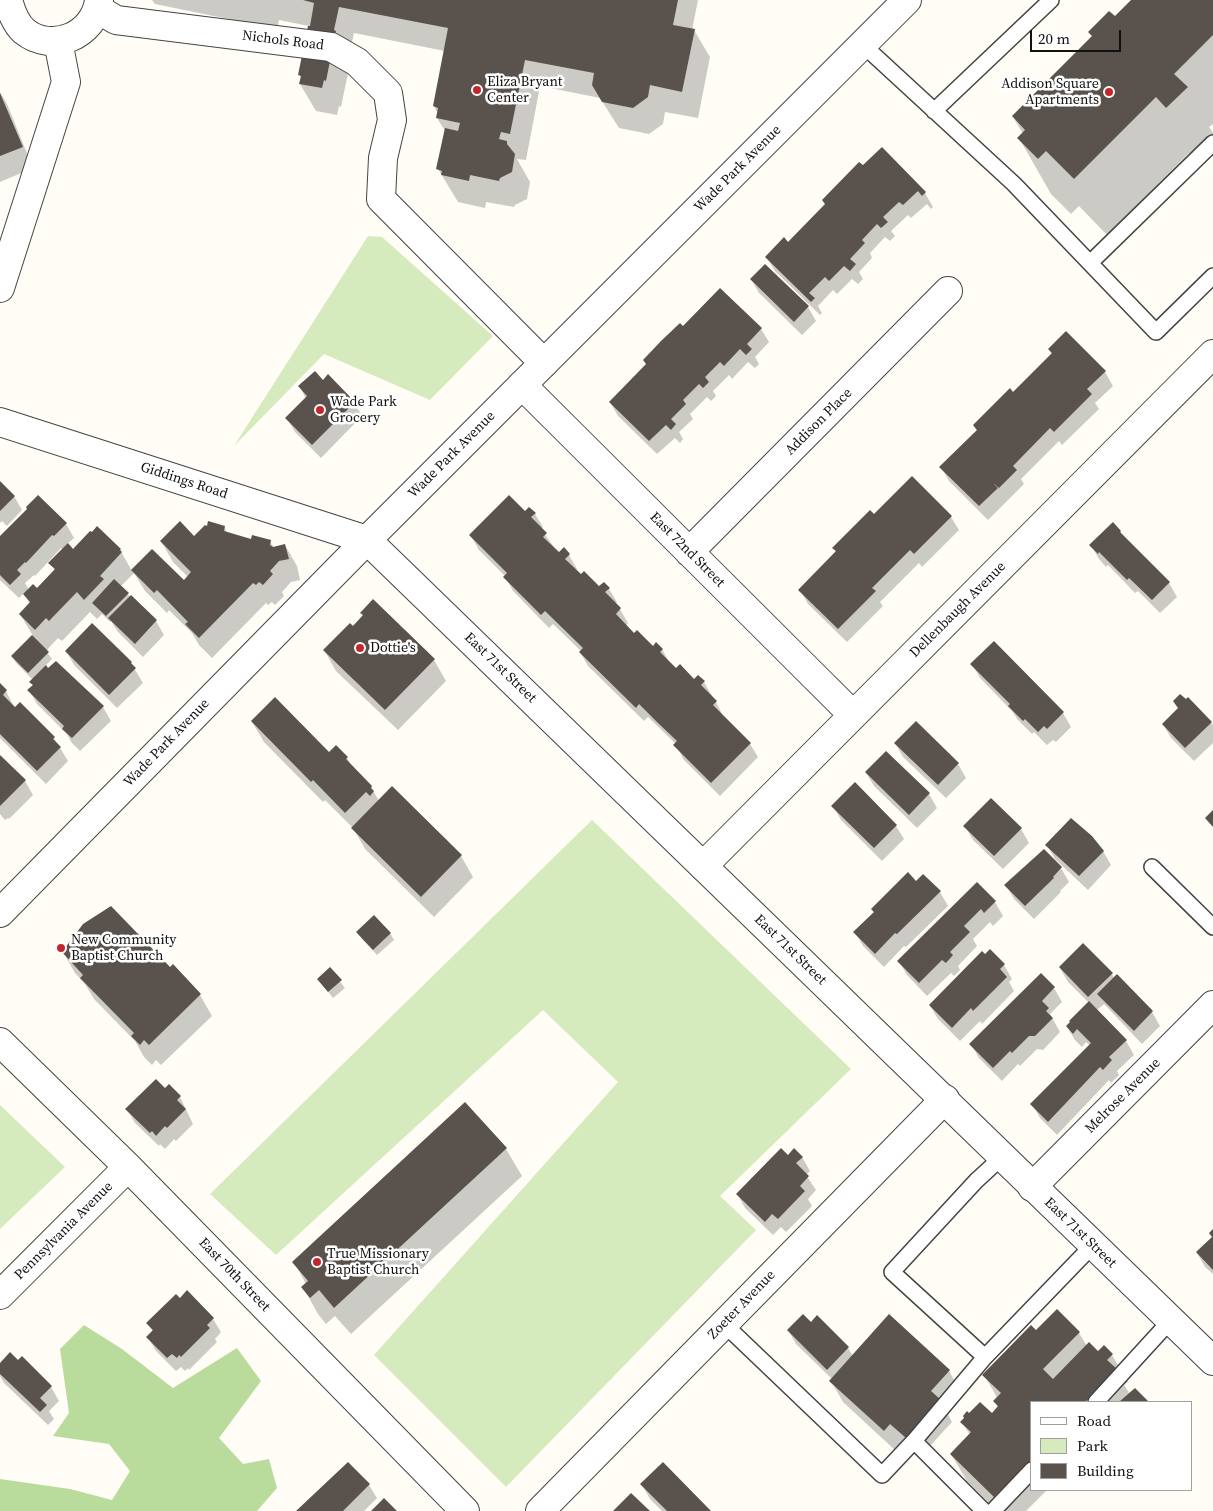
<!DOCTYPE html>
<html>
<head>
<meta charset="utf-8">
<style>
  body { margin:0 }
  #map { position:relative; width:1213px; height:1511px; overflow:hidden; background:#fffdf5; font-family:"Source Serif 4",serif }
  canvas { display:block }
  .legend { position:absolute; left:1030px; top:1401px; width:162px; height:90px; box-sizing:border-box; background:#fff; border:1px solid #a0a0a0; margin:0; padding:6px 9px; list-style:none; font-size:15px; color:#111 }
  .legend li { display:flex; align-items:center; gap:10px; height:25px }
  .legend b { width:25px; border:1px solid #a0a0a0 }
  .scale { position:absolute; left:1030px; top:30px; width:91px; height:22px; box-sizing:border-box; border:2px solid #111; border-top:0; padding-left:6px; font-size:15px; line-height:18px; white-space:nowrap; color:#111; -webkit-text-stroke:4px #fff; paint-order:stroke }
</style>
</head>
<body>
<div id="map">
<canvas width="1213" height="1511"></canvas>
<ul class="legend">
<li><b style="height:6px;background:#fff"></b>Road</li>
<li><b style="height:14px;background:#d5ebbd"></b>Park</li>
<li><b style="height:14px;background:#5a524d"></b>Building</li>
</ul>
<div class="scale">20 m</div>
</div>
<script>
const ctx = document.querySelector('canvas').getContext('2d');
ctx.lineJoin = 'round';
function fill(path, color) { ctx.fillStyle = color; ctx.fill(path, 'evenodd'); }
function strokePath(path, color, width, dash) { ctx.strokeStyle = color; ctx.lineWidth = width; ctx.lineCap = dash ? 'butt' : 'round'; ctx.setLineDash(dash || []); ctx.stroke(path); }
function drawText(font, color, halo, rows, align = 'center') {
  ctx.font = font + ' "Source Serif 4",serif'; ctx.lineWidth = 5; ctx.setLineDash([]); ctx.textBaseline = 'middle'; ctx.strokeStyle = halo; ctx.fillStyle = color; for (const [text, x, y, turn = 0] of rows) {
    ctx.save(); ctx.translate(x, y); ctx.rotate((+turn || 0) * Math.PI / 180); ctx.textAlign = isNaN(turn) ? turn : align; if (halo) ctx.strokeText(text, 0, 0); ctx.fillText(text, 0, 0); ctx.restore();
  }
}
fill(new Path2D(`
  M368,236l14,1 111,99 -63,64 -106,-46 -90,92z
  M592,820l259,249 -131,127 36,34 -250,257 -132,-132 244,-273 -75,-72 -267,245 -66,-61z
  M0,1105l65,62 -65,62z`), '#d5ebbd');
fill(new Path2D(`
  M84,1325l38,24 51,39 64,-40 24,33 -42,57 24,26 26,-5 8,29 -20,23h-257v-32l70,10 42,11 18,-29 -21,-27 -56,-8 16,-23 -9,-64z`), '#b9dc9c');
fill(new Path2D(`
  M152,0h546l-6,30h2l16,27 -12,61 -33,-6 -2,12 -14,10 -30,-6 -19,-30 -60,-12 -14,74 -9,-1 13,23 -3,17 -12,6 -1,2 -28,-5 -1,6 -27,-6 -20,-33 7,-38 -8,-13 1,-4 -4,-8 11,-55 -91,-18 -5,23 2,3 -10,48 -2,-1 -2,9 -21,-4 -16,-27 1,-6 -1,-3 9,-49 -30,-6 -2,9 -122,-25z
  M1133,0h80v124l-4,3 4,6v17l-14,13 -10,-10 -82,82 -28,-29 -8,8 -20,-20 -32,-56 4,-4 -10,-17 80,-79 -3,-6 25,-14z
  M0,92l7,12 26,64 -33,14z
  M859,164l66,29 8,14 -2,2 -4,-5 -16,14 -3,-3 -17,16 4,5 -5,5 -5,-4 -15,16 2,5 -13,14 4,7 -5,5 -6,-5 -15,15 -4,-4 -15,16 4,7 -2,2 -45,-44 -8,-13 21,-15 38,-39z
  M751,279l57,28 8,14 -14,14 -43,-42z
  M683,327l78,2 8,13 -14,15 4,7 -4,4 -7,-6 -16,17 -3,-4 -16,16 3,5 -5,5 -4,-4 -17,17 3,5 -14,13 4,7 -3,4 -5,-5 -18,16 -39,-38 -8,-14z
  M1049,349l56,23 8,14 -18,17 4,6 -37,36 -3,-4 -38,38 3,5 -36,36 -39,-39 -8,-14 36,-36 -3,-5 39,-32 39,-39z
  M323,381l31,21 8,14 -41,42 -26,-26 -8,-14 19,-19 -6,-12z
  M0,483l14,13 8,14 -15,16 -5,-5 -2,2z
  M525,513l10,1 8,13 -2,2 18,25 5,-5 5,6 8,14 -2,2 24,17 10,1 8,13 -2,2 5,5 8,14 -2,3 8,9 19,12 9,2 8,15 24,16 4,-4 6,6 8,14 -1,1 5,5 7,14 27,28 8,13 -38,39 -37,-37 -7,-15 -28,-27 -4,4 -56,-55 -8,-14 1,-1 -28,-27 -4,4 -36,-37 -8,-15 -26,-26 -8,-14z
  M874,515l77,2 8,13 -37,37 -3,-4 -39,39 3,4 -36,36 -39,-38 -8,-14 36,-37 -2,-5z
  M66,524l8,14 -7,6 6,6h47l12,21 52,11 4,-5 -15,-15 -12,-21 33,-3 30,-11 4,7 24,7h18l4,7 11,-3 12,21 3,14 -9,2 -9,10 2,4 -9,9 -3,-3 -4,3 -2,-2 -54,55 -13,-13 -7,-12 -23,-23 -2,3 -22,-22 -11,-18 -14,14 36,34 8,14 -21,22 -25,-25 -7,-11 -1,1 -8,-8 -5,5 -7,-7 -28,29 -4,-3 -12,13 6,8 -7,7 58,41 8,14 -31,30 -8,-8 -6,-10 -29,-29 -8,-14 4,-4 -2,-4 2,-2 -17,-17 -4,-7 21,-20 -13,-22 10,-10 -6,-11 -5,5 -19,-18v-42zM61,548l2,2 -13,13 5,8 -18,18 -8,1 -4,-7 9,-8 1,1z
  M1120,531l4,7 45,45 8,14 -17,16 -22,-22 -3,2 -27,-28 -2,2 -7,-8 -8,-14z
  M373,601l61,59 12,21 -48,49 -62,-59 -12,-21 40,-34 -2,-3z
  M994,642l69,71 8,14 -15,15 -3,-2 -6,5 -13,-13 -2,2 -14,-14 -6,-9 -32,-33 -8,-14z
  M66,651l68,17 9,15 -26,25 -43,-43z
  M0,685l6,6 9,18 39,29 14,23 -22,23 -46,-46z
  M1188,699l25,26v18l-19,18 -23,-23 -8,-14 16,-15 -5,-7 12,-1z
  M252,722l77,32 18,4 5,9 19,20 8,14 13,-13 69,68 12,21 -39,40 -69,-68 -12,-21 -28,-28 -2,2 -59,-60z
  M895,743l63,21 8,14 -20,20 -43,-41z
  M0,756l25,25 8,14 -24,24 -1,-1 -3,2 -5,-6z
  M866,773l63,21 8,14 -20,20 -43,-42z
  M991,799l30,30 8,14 -26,26 -30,-29 -8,-14z
  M833,806l63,20 8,13 -22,22 -41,-41z
  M1047,845l56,6 8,14 -23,25 -33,-31z
  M1061,868l8,14 -9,9 1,1 -27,27 -20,-20 -8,-14z
  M916,883l24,9 8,14 -42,41 -2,-1 -20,21 -21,-21 -8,-14 19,-19 -2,-4z
  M977,883l18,19 8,14 -10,10 -3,-4 -17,17 4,7 -19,20 2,4 -6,6 -3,-3 -24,23 -20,-21 -8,-14z
  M358,932l32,1 4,7 -17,15 -15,-16z
  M990,951l14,14 8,14 -3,3 5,9 -32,33 -2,-3 -20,20 -22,-22 -8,-13z
  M63,952l107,17 3,-3 27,29 12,21 -51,49 -5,-5 -4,5 -8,-8 -9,-16 -41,-42 -9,-15 -10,-11z
  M1060,968l52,6 2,4 3,-2 35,36 8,14 -18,18 -38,-40 -7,6 29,31 8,14 -17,16 2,4 -8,8 -2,-3 -52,55 -17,-17 -8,-14 58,-58 -4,-4 -4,5 -7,-7 -8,-13 22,-24 -21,-21z
  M330,969l15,19 -12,10 -15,-19z
  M1041,974l13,14 8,14 -12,12 10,18 -17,18 -6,-1 -17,17 -2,-2 -16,17 -23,-23 -8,-14z
  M165,1090l15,7 13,27 -17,17 -2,-2 -9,10 -5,-5 -1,2 -24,-23 -8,-14z
  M465,1104l41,45 16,27 -171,158 -16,-18 -9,8 -8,-10 -15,-27 3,-3 -12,-22z
  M788,1156l14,1 8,14 -4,4 10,15 -8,9 4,7 -26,26 -5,-5 -8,8 -28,-27 -8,-14z
  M1213,1231v43l-8,-7 -8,-14 16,-15z
  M187,1292l26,27 8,13 -6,7 2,3 -28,28 -1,-2 -3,3 -4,-4 -5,4 -20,-20 -8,-14 5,-5 -5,-8 32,-24z
  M889,1316l60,55 12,21 -16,17 7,13 -33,36 -16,-14 -7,7 -53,-49 -12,-21 1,-2 -36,-35 -8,-14 23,-7 6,-6 31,31 5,8z
  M1036,1331l43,2 8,13 11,6 14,3 16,27 -4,3 6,9 5,-4 12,12h-115v88h15l-21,21h-29l-30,-30 -16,-27 19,-19 -8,-13 30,-8 6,-6 -3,-6 3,-3 -14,-24z
  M0,1365l51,22 8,14 -10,10 5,8 -6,6 -44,-42 -4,-7z
  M369,1485l8,13 -13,13h-66z
  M642,1485l67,26h-47l-12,-12z`), '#0003');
fill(new Path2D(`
  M303,0h375l-5,25 22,4 -13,63 -32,-7 -2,12 -15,11 -31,-6 -10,-17 2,-12 -69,-13 -15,74 -9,-2 -2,7 8,2v3l8,10 -3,18 -12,6 -1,3 -29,-6 -1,6 -28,-6 1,-4 -6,-2 9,-41 13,3 2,-8 -24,-5 2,-10 -5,-2 15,-78 -109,-21 -5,23 2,1 -10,50 -2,-1 -2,8 -23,-4 2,-8 -3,-1 10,-49h2l4,-23z
  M1131,0h82v35l-39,39 14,13 -22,21 -10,-11 -82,82 -28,-28 -8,8 -21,-21 8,-8 -13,-14 80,-80 -4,-4 21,-21 6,5z
  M0,93l23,54 -23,9z
  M882,147l44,45 -4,4 -4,-5 -15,14 -4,-3 -16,15 5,5 -7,6 -4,-4 -15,16 3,3 -15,16 6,5 -6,7 -6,-5 -15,15 -4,-4 -16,16 6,5 -4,4 -46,-45 19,-20 4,5 37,-38 -3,-4 37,-38 4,3z
  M765,264l44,42 -15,16 -44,-43z
  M720,288l42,40 -15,16 5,5 -6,6 -6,-6 -16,17 -4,-4 -15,15 4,5 -6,6 -4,-4 -16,16 3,4 -15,15 5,5 -5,6 -5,-5 -17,16 -40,-39 37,-38 -3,-4 18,-19 19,-18 3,3z
  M1066,331l40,40 -19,18 5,5 -38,38 -4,-4 -37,38 4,4 -18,18 -6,-5 5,5 -19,18 -40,-39 38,-37 -4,-5 37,-37 3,4 39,-39 -4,-4z
  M315,371l8,9 5,-6 27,28 -43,43 -27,-27 22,-22 -9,-10z
  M912,476l40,40 -38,38 -4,-4 -38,38 4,3 -38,38 -40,-39 38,-39 -4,-3 38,-38 4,4z
  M0,481l15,15 -15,15z
  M38,495l29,28 -13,13 -2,-1 -26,28 -1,-1 -8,8 4,4 -11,11 -10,-10v-39l27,-27 -1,-2z
  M509,495l16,16 4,-4 7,6 -5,4 16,16 -4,4 16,15 5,-5 6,7 -5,5 16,15 3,-3 15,15 5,-4 6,6 -5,4 16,16 -5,6 18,19 3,-3 16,16 3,-4 7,7 -3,3 16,16 4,-4 14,15 4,-4 7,6 -4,4 16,16 -4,4 38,38 -40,40 -38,-38 4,-4 -19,-18 -19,-19 -3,4 -57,-56 4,-4 -38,-37 -4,4 -38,-38 4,-4 -38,-38z
  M180,521l14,15 11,-11 2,1 1,-5 17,5 -1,5 27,8 1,-4 19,5 -1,5 3,2 12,-3 4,15 -10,2 -9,10 3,3 -10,11 -4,-3 -3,3 -3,-2 -54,55 -14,-14 3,-2 -31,-32 -3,3 -23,-23 21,-21 32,31 7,-8 -31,-31z
  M1113,522l8,9 -1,1 50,50 -18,18 -23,-22 -2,2 -28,-28 -1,2 -9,-9z
  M97,526l24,23 -1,1 2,2 -22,24 4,3 -20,21 -7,-8 -28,29 -3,-3 -11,12 -16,-16 11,-12 -7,-8 10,-10 4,4 18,-19 -7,-6 20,-20 5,6 17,-18 2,1z
  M114,579l15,14 -23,23 -14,-13z
  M131,595l26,25 -22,24 -27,-26z
  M373,599l62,60 -50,51 -62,-60 27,-27 3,3 10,-11 -3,-2z
  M92,623l40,39 -1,1 5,5 -27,27 -44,-44z
  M32,635l17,17 -21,21 -17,-17z
  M994,641l70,71 -17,17 -3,-3 -6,6 -13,-13 -2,2 -15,-15 2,-2 -40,-40z
  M56,661l48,45 -32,32 -10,-9 2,-3 -37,-36 6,-5 -4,-3 17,-17 2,3z
  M0,683l7,7 -4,5 12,12 5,-5 35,35 -2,2 8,8 -24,24 -37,-37z
  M1180,694l6,5 2,-2 24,25 -27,26 -23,-24 16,-16 -5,-7z
  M275,697l54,55 7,-7 12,12 -2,2 26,27 -1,2 3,3 -4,5 -4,-4 -21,21 -32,-33 -2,2 -60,-61z
  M916,721l43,42 -21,22 -44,-42z
  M886,751l44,42 -21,22 -44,-43z
  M0,755l26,25 -26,26z
  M855,782l42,43 -23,23 -43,-42z
  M392,786l70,69 -41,42 -70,-69z
  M991,798l31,30 -28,28 -31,-30z
  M1213,810v17l-8,-9z
  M1071,818l21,18 12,15 -25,25 -34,-31z
  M1044,849l18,18 -9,10 1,1 -29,28 -21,-21z
  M908,872l8,9 7,-7 18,17 -44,43 -2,-1 -20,21 -22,-22 21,-20 -3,-3z
  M977,882l19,19 -12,12 -3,-4 -17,17 6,6 -20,20 3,3 -7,8 -4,-3 -23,23 -22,-22z
  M111,906l59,61 3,-3 28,30 -52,51 -5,-5 -4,5 -9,-9 3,-3 -54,-55 3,-3 -21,-23 21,-28z
  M374,915l17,18 -18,17 -17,-18z
  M1083,943l30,30 -25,24 -29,-30z
  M990,949l15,15 -5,5 7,8 -34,34 -2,-3 -19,20 -23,-23 53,-54 3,3z
  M330,967l12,13 -14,12 -11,-13z
  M1041,973l14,14 -13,14 7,7 -3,3 7,7 -18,18h-6l-17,17 -2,-2 -17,17 -24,-24z
  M1117,974l36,37 -19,20 -37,-37z
  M1089,1001l38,39 -18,17 3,3 -9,10 -3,-3 -52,55 -18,-18 61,-61 -14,-14 -4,5 -7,-8 4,-4 -1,-1z
  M156,1079l9,9 4,-4 12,12 -4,4 9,9 -19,19 -2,-2 -9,10 -4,-5 -2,2 -25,-24z
  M465,1102l42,46 -173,160 -15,-18 -9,8 -9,-11 7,-6 -16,-19z
  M781,1148l7,7 6,-7 9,9 -7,6 13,13 -9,10 5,5 -27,28 -6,-5 -7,8 -29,-28z
  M1213,1229v41l-17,-18 16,-15 -3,-4z
  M187,1290l27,28 -7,7 3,3 -29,29 -2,-2 -2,3 -5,-4 -5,4 -21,-21 7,-7 -7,-7 30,-29 4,4z
  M1057,1309l23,23 -37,37 10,10 36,-37 9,9 6,-6 9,9 -6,6 10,9 -32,33h-53v61l-25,25 -2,-2 -11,11 -44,-43 21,-22 -11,-10 4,-4 -1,-2 4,-5 2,2 11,-11 12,11 6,-7 -5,-5 8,-8 -19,-18 49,-50 5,5z
  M803,1314l8,8 6,-7 32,32 -22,23 -40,-40z
  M889,1314l61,56 -19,21 10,9 -35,38 -16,-14 -6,7 -55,-50z
  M10,1352l8,8 4,-4 30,30 -12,12 7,7 -7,7 -40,-38v-11z
  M1135,1388l14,14h-30z
  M348,1462l22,22 -27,27h-47z
  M663,1462l48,49h-44l-27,-27z
  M631,1493l19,18h-37z
  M384,1498l13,13h-26z`), '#5a524d');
const service = new Path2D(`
  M862,44l152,140 142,148 57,-56
  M934,111l117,-111
  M1090,263l123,-120
  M1152,867l61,60
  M1002,1157l-26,24 -84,91 93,85 108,-112
  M724,1324l158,151 32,-34
  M1096,1402l75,-82
  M984,1511l-70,-70 71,-84
  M993,1511l39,-41`);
const minor = new Path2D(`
  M8,0c3,11 7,23 16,31 28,23 71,4 75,-31
  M98,9l18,11 215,27 26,15 31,31 4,27 -9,38 -2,41 163,164
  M0,288l66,-206 -8,-41
  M522,385l331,330
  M0,422l367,118
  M689,552l259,-261
  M703,866l510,-512
  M0,1042l128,125 337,344
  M1032,1187l181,-182
  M0,1295l128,-128
  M540,1511l405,-412`);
const tertiary = new Path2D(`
  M367,540l846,821
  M0,913l367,-373 540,-540`);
strokePath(service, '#444', 18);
strokePath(minor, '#444', 30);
strokePath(tertiary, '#444', 30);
strokePath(service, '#fff', 15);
strokePath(minor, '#fff', 28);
strokePath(tertiary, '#fff', 28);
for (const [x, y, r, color] of [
  [477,90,5,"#c4262e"],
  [1109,92,5,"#c4262e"],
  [320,410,5,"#c4262e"],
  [360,648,5,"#c4262e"],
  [61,948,5,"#c4262e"],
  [317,1262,5,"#c4262e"]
]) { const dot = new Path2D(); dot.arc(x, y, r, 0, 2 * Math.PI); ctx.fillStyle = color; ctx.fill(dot); strokePath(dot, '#fff', 2); }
drawText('14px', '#111', '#fff', [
  ["Nichols Road",283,41,7],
  ["Wade Park Avenue",738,169,-45],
  ["Addison Place",819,422,-45],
  ["Wade Park Avenue",452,455,-45],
  ["Giddings Road",184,481,18],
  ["East 72nd Street",687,550,45],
  ["Dellenbaugh Avenue",958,610,-45],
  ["East 71st Street",500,668,44],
  ["Wade Park Avenue",167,743,-46],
  ["East 71st Street",790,950,44],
  ["Melrose Avenue",1123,1096,-45],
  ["Pennsylvania Avenue",64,1231,-45],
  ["East 71st Street",1080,1233,44],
  ["East 70th Street",234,1275,46],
  ["Zoeter Avenue",742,1305,-46]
]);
drawText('14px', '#111', '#fff', [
  ["Eliza Bryant",487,82],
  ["Center",487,98],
  ["Addison Square",1099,84,"right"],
  ["Apartments",1099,100,"right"],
  ["Wade Park",330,402],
  ["Grocery",330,418],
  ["Dottie's",370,648],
  ["New Community",71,940],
  ["Baptist Church",71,956],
  ["True Missionary",327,1254],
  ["Baptist Church",327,1270]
], 'left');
</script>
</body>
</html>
